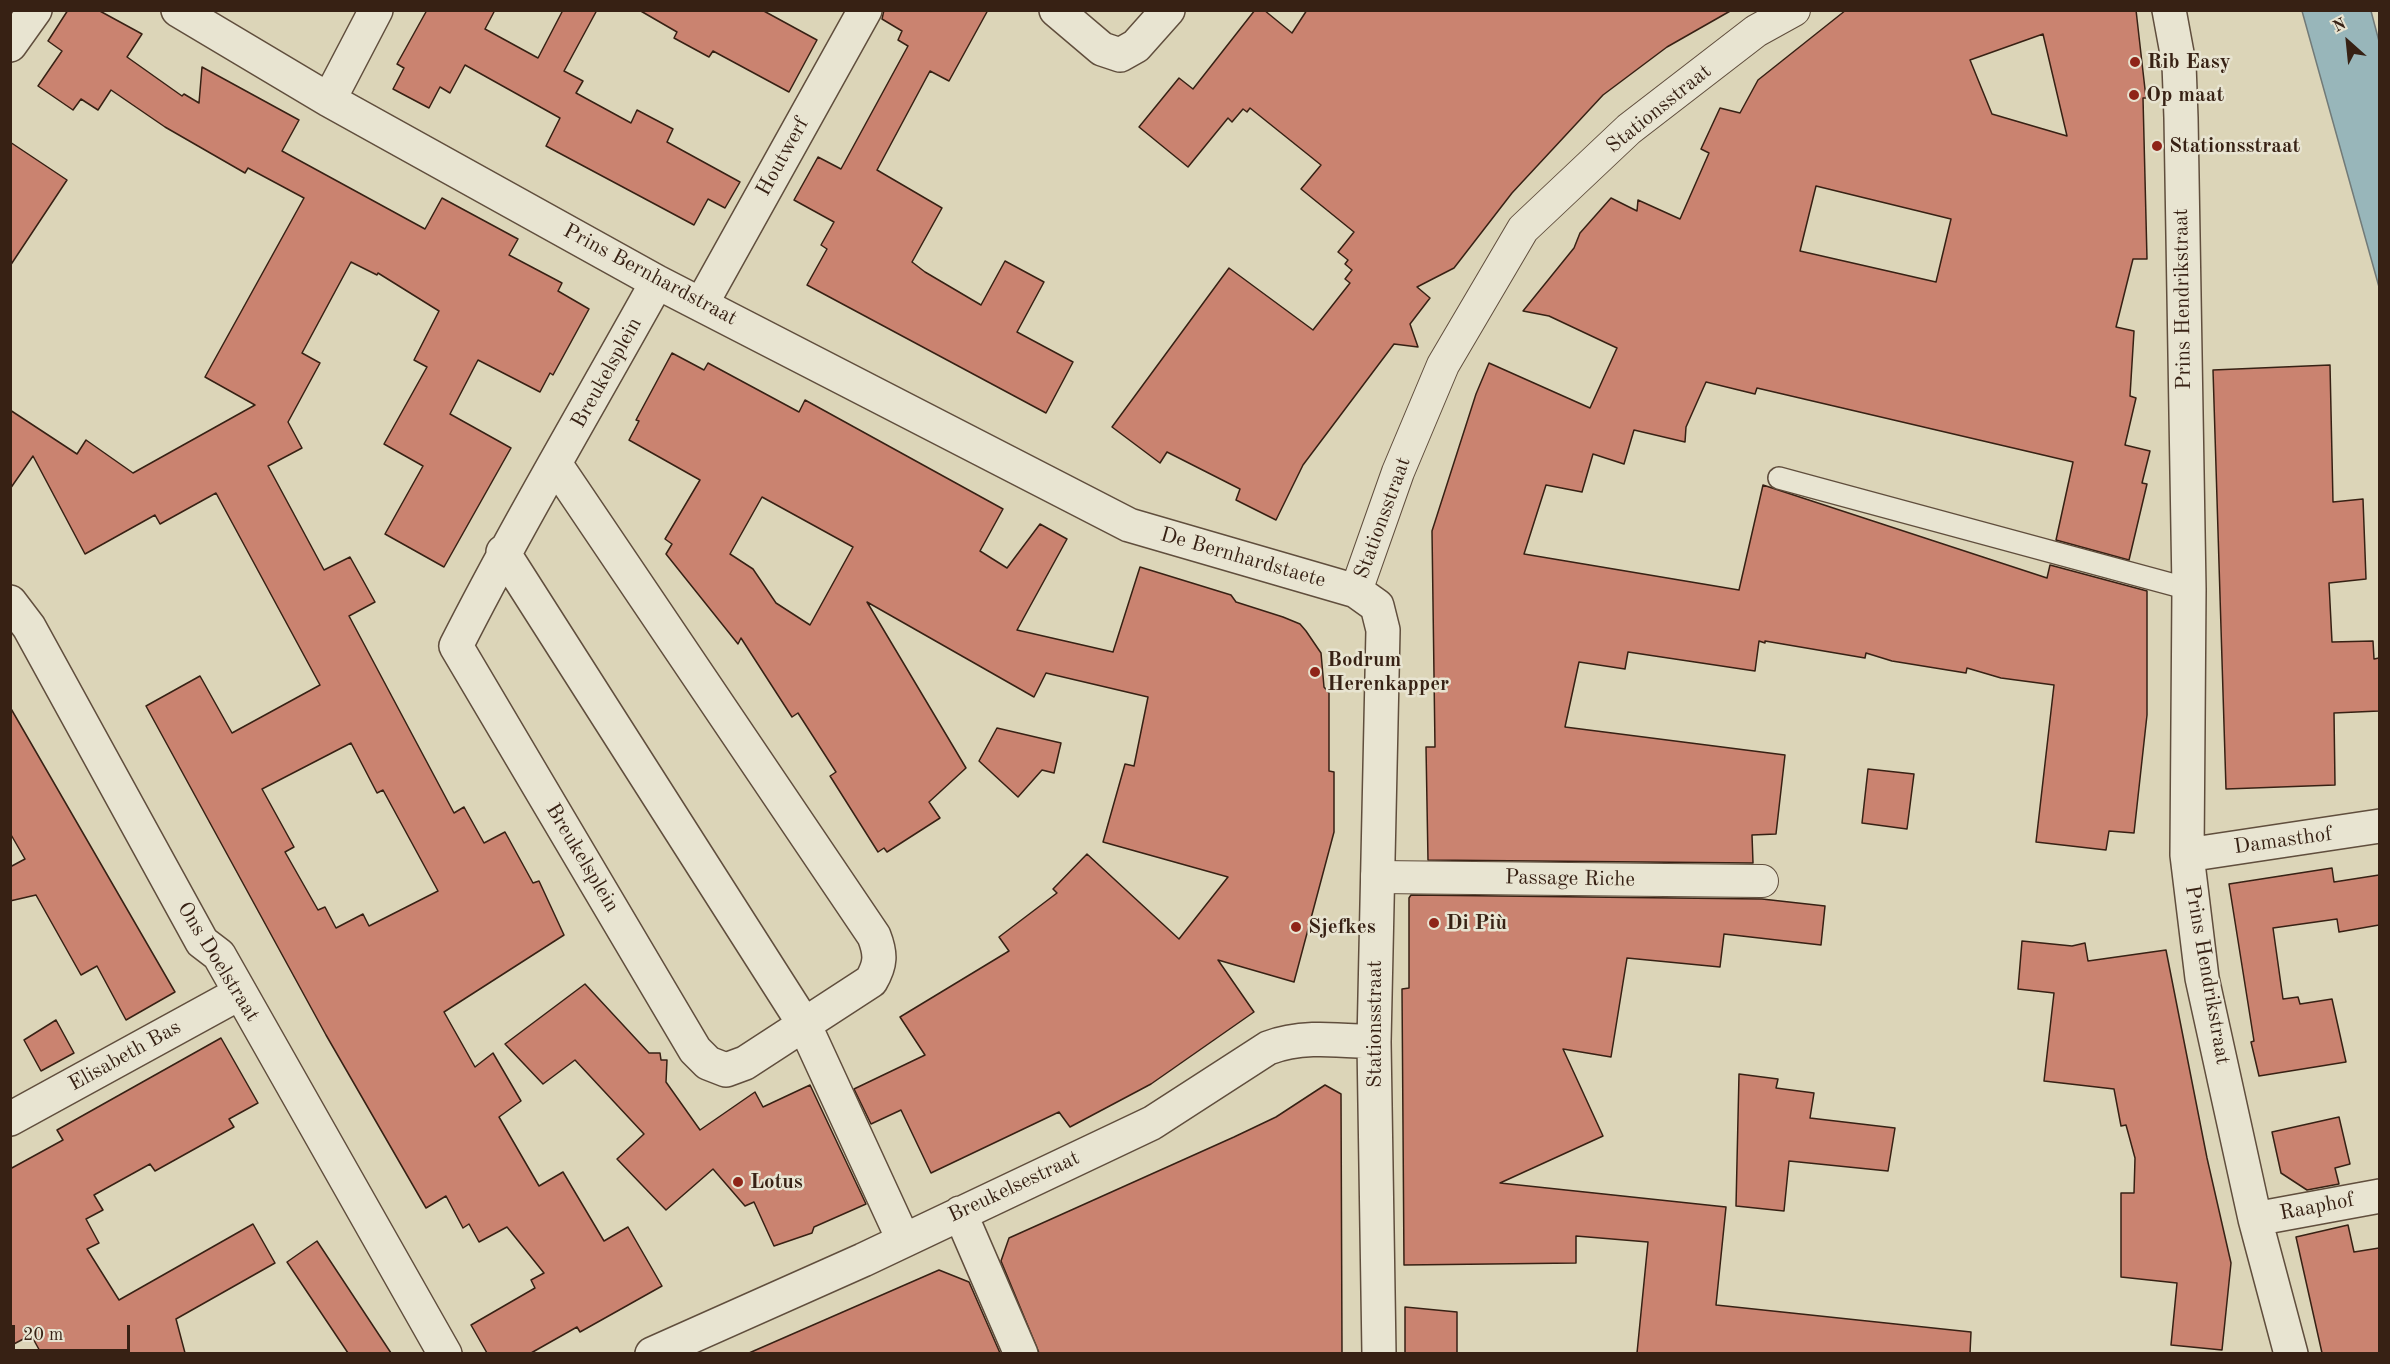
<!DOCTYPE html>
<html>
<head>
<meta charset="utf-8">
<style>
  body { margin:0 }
  #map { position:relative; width:2390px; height:1364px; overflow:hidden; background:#dcd5b8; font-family:"Old Standard TT",serif }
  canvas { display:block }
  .frame { position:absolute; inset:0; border:12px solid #372114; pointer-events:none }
  .north { position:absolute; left:2318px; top:12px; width:60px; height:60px; -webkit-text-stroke:4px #e8e4d1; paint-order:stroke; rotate:333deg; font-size:16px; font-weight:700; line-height:24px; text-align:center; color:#372114 }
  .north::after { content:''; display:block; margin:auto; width:21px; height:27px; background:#372114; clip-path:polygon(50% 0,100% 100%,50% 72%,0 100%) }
  .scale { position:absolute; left:12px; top:1325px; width:118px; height:27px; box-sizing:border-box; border:3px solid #372114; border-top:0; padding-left:8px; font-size:18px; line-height:21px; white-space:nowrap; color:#372114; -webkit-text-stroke:4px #e8e4d1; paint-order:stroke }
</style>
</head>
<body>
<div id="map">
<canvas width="2390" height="1364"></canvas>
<div class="frame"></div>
<div class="north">N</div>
<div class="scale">20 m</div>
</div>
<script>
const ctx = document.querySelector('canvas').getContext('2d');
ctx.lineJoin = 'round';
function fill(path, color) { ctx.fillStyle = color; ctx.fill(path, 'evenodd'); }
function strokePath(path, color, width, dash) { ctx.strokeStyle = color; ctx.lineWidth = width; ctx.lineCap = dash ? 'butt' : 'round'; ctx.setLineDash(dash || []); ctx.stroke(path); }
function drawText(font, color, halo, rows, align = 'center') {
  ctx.font = font + ' "Old Standard TT",serif'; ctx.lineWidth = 5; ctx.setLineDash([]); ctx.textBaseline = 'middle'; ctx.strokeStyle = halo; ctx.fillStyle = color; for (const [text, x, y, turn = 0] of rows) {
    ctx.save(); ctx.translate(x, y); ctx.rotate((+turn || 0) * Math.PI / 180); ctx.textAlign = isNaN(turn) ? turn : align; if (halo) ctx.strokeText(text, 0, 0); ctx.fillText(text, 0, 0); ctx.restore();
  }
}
const water = new Path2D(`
  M2302,11h69l9,34 -1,242z`);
fill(water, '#98b6ba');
strokePath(water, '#717a78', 1.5);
const building = new Path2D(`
  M68,10h30l44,24 -15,23 55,39 2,-2 15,9 3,-36 97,53 -17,31 143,78 17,-31 76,41 -9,16 53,28 -4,8 31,18 -36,66 -3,-2 -10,19 -62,-32 -28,54 61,34 -67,119 -59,-33 38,-68 -39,-22 43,-77 -13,-7 25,-49 -61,-38 -1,2 -26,-13 -49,91 18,10 -32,59 14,26 -34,18 56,104 26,-13 25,45 -26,14 105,197 10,-6 20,36 21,-11 28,51 6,-2 25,54 -120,77 31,55 18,-14 28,48 -22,16 40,69 24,-14 41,69 24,-14 34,59 -82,46 -3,-5 -46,26h-44l-16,-28 64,-37 -4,-8 13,-7 -37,-46 -28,15 -10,-18 -6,4 -17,-32 -20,12 -100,-173 -180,-329 54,-30 32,57 88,-48 -104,-192 -56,31 -5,-9 -70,39 -52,-98 -23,33v-79l67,44 9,-14 47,33 122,-68 -50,-28 99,-179 -56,-30 -3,5 -80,-46 -54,-37 -13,20 -17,-11 -8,11 -35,-24 24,-35 -14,-10zM351,743l26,50 6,-3 55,101 -69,35 -6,-12 -27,14 -11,-21 -7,3 -33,-58 9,-5 -32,-58z
  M427,10h68l-10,19 53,29 25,-48h34l-33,61 19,10 -7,12 55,30 6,-13 36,19 -6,13 73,40 -15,26 -17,-9 -14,26 -148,-79 14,-28 -95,-53 -15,28 -10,-6 -11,21 -36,-19 11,-21 -7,-4z
  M639,10h123l55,30 -28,52 -76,-41 -4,6 -35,-19 3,-6z
  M884,10h104l-39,71 -19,-10 -53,99 65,38 -30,54 13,10 56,33 24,-44 39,21 -27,50 56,30 -27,51 -239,-128 20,-36 -6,-4 13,-23 -40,-22 24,-43 23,12 67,-123 -10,-6 4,-9 -20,-12z
  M1255,10h9l28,23 15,-23h425l-65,37 -64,48 -91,98 -58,75 -37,19 13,11 -20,26 8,23 -24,-3 -91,121 -27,55 -40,-20 4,-11 -73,-37 -7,11 -48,-36 117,-159 84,62 37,-47 -5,-4 7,-9 -7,-6 3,-4 -10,-8 16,-20 -53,-43 20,-24 -71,-57 -3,4 -4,-3 -11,13 -4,-4 -40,49 -49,-40 40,-49 14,11z
  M1846,10h290l10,88h-3l4,161h-14l-17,68 18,4 -4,65 6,2 -11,47 25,6 -8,32 5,1 -18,76 -73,-20 17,-78 -316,-74 -2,6 -49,-12 -20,45 -1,15 -51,-12 -10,34 -31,-10 -11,38 -36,-7 -22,69 215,36 24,-105 284,93 3,-13 97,26v124l-13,118 -25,-2 -3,19 -70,-8 18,-157 -53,-7 -34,-10 -1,5 -74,-12 -26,-8 -1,5 -100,-17v2l-6,-2 -4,30 -127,-19 -3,17 -46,-7 -14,65 220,28 -9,79 -24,1 1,28 -325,-3 -2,-113h9l-3,-216 44,-137 13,-31 101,45 27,-60 -68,-32 -26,-5 51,-63 6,-15 31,-35 26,13 1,-11 42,19 29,-66 -8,-4 19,-41 20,5 18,-33zM2043,34l24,102 -75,-22 -22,-54zM1816,186l135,33 -15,63 -136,-31z
  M10,142l57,38 -57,86z
  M672,353l32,17 4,-7 91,49 6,-12 198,109 -23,42 27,17 33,-44 27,15 -50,91 96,22 27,-85 91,28 5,7 47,15 17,7 6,7 15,22 3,34 5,6v78l5,1v60l-40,150 -76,-22 36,52 -103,72 -81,43 -11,-15 -128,61 -30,-63 -30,14 -17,-35 71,-34 -25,-38 109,-66 -10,-14 58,-44 -4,-4 34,-35 92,85 49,-62 -125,-35 22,-78 9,2 14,-69 -102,-24 -12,24 -167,-95 99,166 -37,34 11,16 -53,34 -3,-4 -6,4 -48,-76 6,-4 -38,-59 -6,4 -51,-79 -3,6 -72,-90 6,-10 -7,-5 35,-59 -71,-40 10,-19 -3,-1zM762,497l91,50 -43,78 -34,-22 -23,-34 -23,-15z
  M2330,365l3,137 30,-3 3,80 -37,4 3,59 41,-1 1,18 5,-1v53l-45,2 1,72 -109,4 -13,-419z
  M10,707l165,285 -49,28 -29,-54 -16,9 -45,-80 -26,6v-34l15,-8 -15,-26z
  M997,728l64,15 -7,30 -12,-3 -24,27 -39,-36z
  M1868,769l46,5 -7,55 -45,-6z
  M2332,868l2,14 45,-7v50l-40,7 -2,-13 -64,9 10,71 15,-2 2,7 32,-5 14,63 -87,14 -8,-34 3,-1 -25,-157z
  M1411,895l351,4 63,7 -4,39 -97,-11 -4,33 -93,-9 -16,99 -48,-8 40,87 -103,47 226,24 -10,98 255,27 -1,21h-333l11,-111 -72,-6v27l-172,2 -2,-276 7,-1v-90z
  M2022,941l50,5 13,-3 3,18 78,-11 41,208 24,105 -9,87 -51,-5 6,-62 -56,-6v-84h13l1,-35 -9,-33 -5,1 -7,-37 -70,-8 10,-88 -36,-4z
  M585,984l64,69h11l1,7h6l-1,22 34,48 55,-38 8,15 47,-22 56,119 -52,23 -2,6 -38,13 -20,-44 -9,4 -32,-37 -47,41 -49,-51 27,-25 -69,-74 -32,24 -38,-40z
  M56,1020l18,33 -33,18 -17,-31z
  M221,1038l37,65 -29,16 5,8 -79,44 -5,-7 -56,31 9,15 -17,9 13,24 -12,6 32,51 134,-76 22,39 -99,56 9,34h-144l-10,-18 -21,11v-177l53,-29 -6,-10z
  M1739,1074l39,5 -2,9 38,5 -4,25 85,10 -7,43 -99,-10 -5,50 -48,-5z
  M1325,1085l16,9 1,259h-303l-38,-92 8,-23 225,-101 42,-20z
  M2339,1117l11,47 -15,4 4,16 -32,6 -26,-17 -9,-41z
  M2348,1225l6,27 25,-4v105h-57l-26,-116z
  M317,1241l74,112h-43l-61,-91z
  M939,1270l30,12 31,71h-251z
  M1405,1307l52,5v41h-52z`);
fill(building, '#ca8370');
strokePath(building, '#372114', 1.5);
const service = new Path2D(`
  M1779,478l410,111`);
const pedestrian = new Path2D(`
  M1356,591l42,-119 45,-107 80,-136 106,-100 127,-98 38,-21
  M1377,877l385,4`);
const minor = new Path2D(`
  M178,10l151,90 328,182 472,243 227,66 21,15 6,24 -9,412 5,312
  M1056,10l46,39 18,6 16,-9 32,-36
  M2169,10l10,54 2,54 8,471 -2,266 15,123 53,241 36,135
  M10,45l25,-35
  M329,100l47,-90
  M702,303l163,-293
  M556,465l318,471c7,18 7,28 -3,45l-126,82 -19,7 -18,-7 -13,-13 -239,-404c63,-124 134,-243 201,-364
  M503,552l301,472 99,215
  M10,602l19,25 173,315 17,13 226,399
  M2187,855l193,-29
  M10,1119l230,-126
  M960,1213l61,141
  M2255,1219l125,-23
  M652,1354l211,-94 289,-137 116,-75c34,-13 70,-8 106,-6`);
strokePath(service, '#604e3d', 24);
strokePath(pedestrian, '#604e3d', 34);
strokePath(minor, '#604e3d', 36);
strokePath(service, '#e8e4d1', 21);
strokePath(pedestrian, '#e8e4d1', 32);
strokePath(minor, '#e8e4d1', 33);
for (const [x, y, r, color] of [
  [2135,62,6,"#8f2418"],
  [2134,95,6,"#8f2418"],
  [2157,146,6,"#8f2418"],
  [1315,672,6,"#8f2418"],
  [1434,923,6,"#8f2418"],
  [1296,927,6,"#8f2418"],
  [738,1182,6,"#8f2418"]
]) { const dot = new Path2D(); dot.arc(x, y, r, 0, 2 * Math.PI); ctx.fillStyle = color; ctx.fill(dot); strokePath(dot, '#e8e4d1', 2); }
drawText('bold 21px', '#372114', '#e8e4d1', [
  ["Rib Easy",2147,62],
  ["Op maat",2146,95],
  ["Stationsstraat",2169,146],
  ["Bodrum",1327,660],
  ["Herenkapper",1327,684],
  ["Di Più",1446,923],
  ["Sjefkes",1308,927],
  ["Lotus",750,1182]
], 'left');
drawText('21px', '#372114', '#e8e4d1', [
  ["Stationsstraat",1659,109,-39],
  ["Houtwerf",783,157,-61],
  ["Prins Bernhardstraat",650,275,28],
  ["Prins Hendrikstraat",2183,299,-91],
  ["Breukelsplein",607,373,-61],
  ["Stationsstraat",1383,518,-70],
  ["De Bernhardstaete",1243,558,16],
  ["Damasthof",2283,841,-8],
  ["Breukelsplein",582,858,59],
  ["Passage Riche",1570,879,1],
  ["Ons Doelstraat",218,962,58],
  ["Prins Hendrikstraat",2207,975,80],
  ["Stationsstraat",1375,1024,-90],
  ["Elisabeth Bas",125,1056,-29],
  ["Breukelsestraat",1014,1187,-25],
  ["Raaphof",2317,1207,-11]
]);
</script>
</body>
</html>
